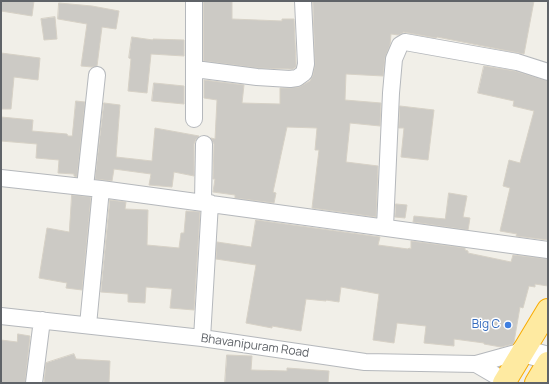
<!DOCTYPE html>
<html>
<head>
<meta charset="utf-8">
<style>
  body { margin:0 }
  #map { position:relative; width:549px; height:384px; overflow:hidden; background:#f1efe8; font-family:Manrope,sans-serif }
  canvas { display:block }
  .frame { position:absolute; inset:0; border:2px solid #5f6368; pointer-events:none }
</style>
</head>
<body>
<div id="map">
<canvas width="549" height="384"></canvas>
<div class="frame"></div>
</div>
<script>
const ctx = document.querySelector('canvas').getContext('2d');
ctx.lineJoin = 'round';
function fill(path, color) { ctx.fillStyle = color; ctx.fill(path, 'evenodd'); }
function strokePath(path, color, width, dash) { ctx.strokeStyle = color; ctx.lineWidth = width; ctx.lineCap = dash ? 'butt' : 'round'; ctx.setLineDash(dash || []); ctx.stroke(path); }
function drawText(font, color, halo, rows, align = 'center') {
  ctx.font = font + ' Manrope,sans-serif'; ctx.lineWidth = 3; ctx.setLineDash([]); ctx.textBaseline = 'middle'; ctx.strokeStyle = halo; ctx.fillStyle = color; for (const [text, x, y, turn = 0] of rows) {
    ctx.save(); ctx.translate(x, y); ctx.rotate((+turn || 0) * Math.PI / 180); ctx.textAlign = isNaN(turn) ? turn : align; if (halo) ctx.strokeText(text, 0, 0); ctx.fillText(text, 0, 0); ctx.restore();
  }
}
const building = new Path2D(`
  M1,1h33l-2,15 -31,-5z
  M204,1h28v18l50,2v-2h12l2,44v4l-3,2h-3l-32,-1 -54,-7z
  M313,1h221l-10,53 -87,-17 -1,1 -33,-6v1l-5,2 -7,-1 -1,11 -5,13 -2,18 -37,-2 -1,26 36,3 -1,23 -30,-3 -4,39 32,4 -2,51 -64,-9 7,-58h-4l2,-22 -30,-1 -14,65 3,1 -2,10 -39,-5v-3l-22,-3 2,-13h-2l1,-35 -3,-6 4,1 2,-39 -13,-2v-18l40,5 -2,18 38,1v-16h10l9,-1 11,-6 3,-6 2,-11z
  M59,3l33,3 27,5 -3,18 -14,-2 -5,39 -5,1 -11,-1 6,-42 -29,-5z
  M55,17l2,22 -13,1 -3,-21z
  M132,37l21,3v-1l31,1v16l-33,-2 -4,39 -19,-2 3,-32 -2,-1z
  M1,53l39,5 -2,22 -24,-3 -3,32h-10z
  M484,66l31,5 33,10v159l-32,-4 1,-2 -17,-3 10,-43 -7,-2 6,-26 11,3 14,-52 -21,-5 1,-5 -36,-8z
  M154,83l30,3v18l-32,-3z
  M76,101l9,1 -8,75 -3,-1v-2l-16,-1 1,-13 -23,-2 1,-14 -36,-3v-24l32,3 -1,11 35,3 1,2h4z
  M104,103l16,2 -4,52 36,4 3,-33 44,8 -3,3 -2,5v32l-20,-4 -2,15 -23,-2 2,-11 -37,-5 -2,12 -17,-2z
  M400,106l34,4 -6,50 -27,-3 3,-29h-5z
  M449,193l18,3 -4,21 7,1 -2,12 -55,-8 1,-6 31,3z
  M72,195l19,2 -9,93 -16,-2 1,-5 -28,-5 8,-50 22,4z
  M110,200l16,2 -1,7 23,1 -1,35 32,3 2,-15h3l2,-22 14,1 -6,98 -24,-2 2,-19 -26,-2 -1,16 -17,-1v-8l-27,-2z
  M396,204l11,1 -2,13 -10,-1z
  M256,220l124,17 -2,8 30,4 1,-1 2,1v-8l54,7v2l3,1v2l43,9 2,-7 35,4v27l-13,-2v3l-6,-1 -6,22 -3,-1 -6,35 -1,2 -12,3 -17,-3v-1l-30,-4v7l-30,-3 2,-17 -29,-3 -3,20 -21,-3 6,-46 -38,-7 -2,15 -13,-2v1l-20,-2 -5,32 -29,-5v2l-26,-5 10,-58 -40,-6 1,-17 34,5z
  M18,334l12,2 -5,47h-24v-43l16,2z
  M74,354l2,5 34,2 -1,22h-65l2,-20z
  M227,355l25,1 -1,14 36,1v-3l42,3 -1,12h-103z`);
fill(building, '#cccac5');
strokePath(building, '#d6d1c6', 1);
const minor = new Path2D(`
  M194,1v118
  M195,69l62,8 33,2 7,-1 7,-5 2,-9 -3,-63
  M1,178l100,11 447,61
  M85,187l12,-112
  M203,202l1,-58
  M385,227l6,-134 3,-34 6,-14 5,-3 112,20 31,10
  M1,316l201,22 163,24 111,2 29,17
  M88,325l13,-136
  M202,338l8,-135
  M476,364l47,-13
  M34,383l8,-63`);
const secondary = new Path2D(`
  M523,351l25,7`);
const trunk = new Path2D(`
  M504,383l44,-73
  M536,383l12,-20`);
strokePath(minor, '#b5b8bc', 18);
strokePath(secondary, '#b6babf', 24);
strokePath(trunk, '#f9ab00', 24);
strokePath(minor, '#fff', 16);
strokePath(secondary, '#fff', 22);
strokePath(trunk, '#feeaa1', 22);
for (const [x, y, r, color] of [
  [508,325,4,"#3f7fe0"]
]) { const dot = new Path2D(); dot.arc(x, y, r, 0, 2 * Math.PI); ctx.fillStyle = color; ctx.fill(dot); strokePath(dot, '#fff', 1.5); }
drawText('12px', '#366cbe', '#fff', [
  ["Big C",500,325]
], 'right');
drawText('12px', '#5f6368', '#fff', [
  ["Bhavanipuram Road",255,346,8]
]);
</script>
</body>
</html>
